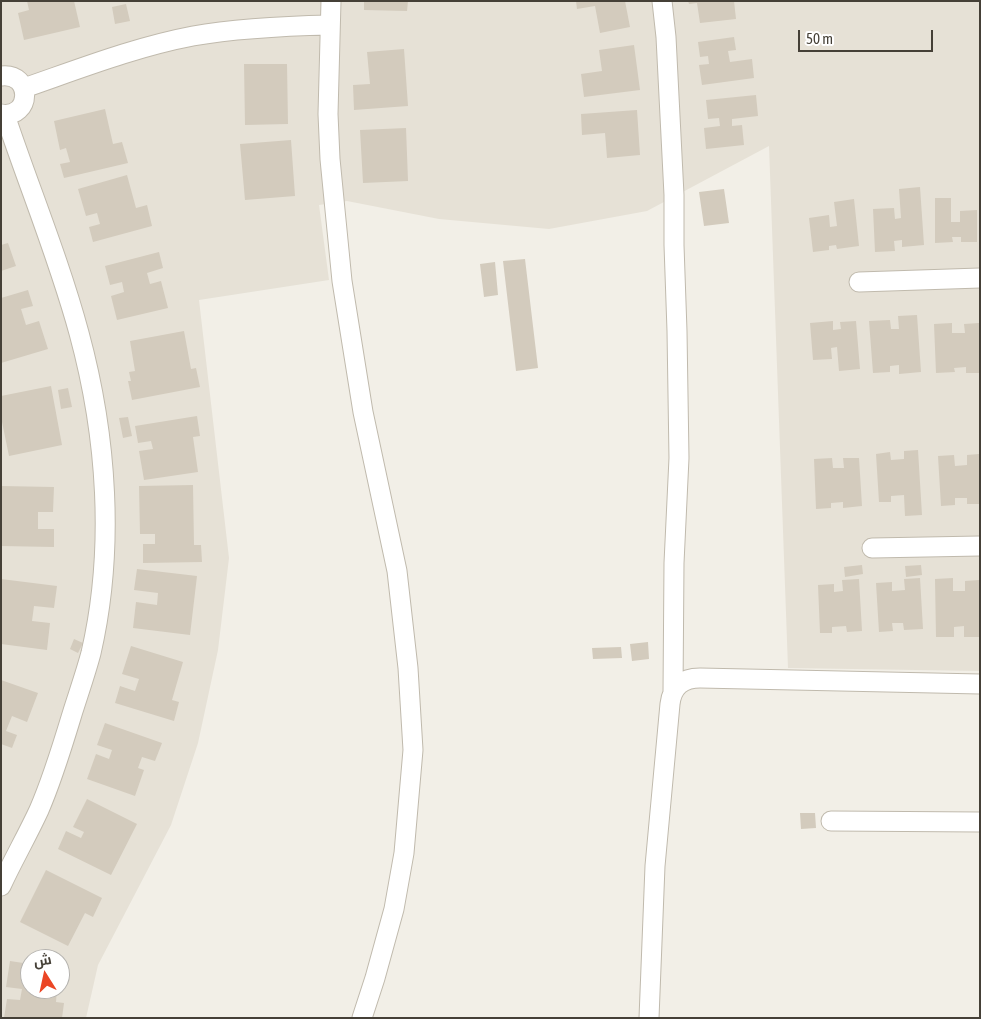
<!DOCTYPE html>
<html>
<head>
<meta charset="utf-8">
<style>
  body { margin:0 }
  #map { position:relative; width:981px; height:1019px; overflow:hidden; background:#f2efe7; font-family:"Asap Condensed",Cairo,sans-serif }
  canvas { display:block }
  .frame { position:absolute; inset:0; border:2px solid #454037; pointer-events:none }
  .north { position:absolute; left:20px; top:949px; width:50px; height:50px; box-sizing:border-box; background:#fff; border:1px solid #b5b3af; border-radius:50%; rotate:350deg; font-size:14px; font-weight:700; line-height:20px; text-align:center; color:#454037 }
  .north::after { content:''; display:block; margin:auto; width:18px; height:22px; background:#eb4625; clip-path:polygon(50% 0,100% 100%,50% 72%,0 100%) }
  .scale { position:absolute; left:798px; top:30px; width:135px; height:22px; box-sizing:border-box; border:2px solid #454037; border-top:0; padding-left:6px; font-size:15px; line-height:18px; white-space:nowrap; color:#454037; -webkit-text-stroke:4px #fff; paint-order:stroke }
</style>
</head>
<body>
<div id="map">
<canvas width="981" height="1019"></canvas>
<div class="frame"></div>
<div class="north">ش</div>
<div class="scale">50 m</div>
</div>
<script>
const ctx = document.querySelector('canvas').getContext('2d');
ctx.lineJoin = 'round';
function fill(path, color) { ctx.fillStyle = color; ctx.fill(path, 'evenodd'); }
function strokePath(path, color, width, dash) { ctx.strokeStyle = color; ctx.lineWidth = width; ctx.lineCap = dash ? 'butt' : 'round'; ctx.setLineDash(dash || []); ctx.stroke(path); }
fill(new Path2D(`
  M1,1h979v670l-192,-3 -19,-522 -122,65 -98,18 -110,-10 -92,-18 -28,4 10,75 -130,20 30,258 -11,92 -20,93 -27,82 -73,140 -12,53h-85zM30,959h30v30h-30z`), '#e6e1d6');
fill(new Path2D(`
  M27,1h47l6,26 -56,13 -6,-27 11,-3z
  M364,1h44l-1,10 -43,-1z
  M576,1h49l5,26 -30,6 -5,-27 -18,3z
  M688,1h46l2,18 -36,4 -3,-20 -8,1z
  M126,4l4,17 -15,3 -3,-17z
  M734,37l2,13 -8,1 2,11 22,-3 2,19 -52,7 -3,-20 10,-1 -1,-8 -8,1 -2,-15z
  M634,45l6,45 -56,7 -3,-23 21,-3 -3,-21z
  M404,49l4,57 -54,4 -1,-25 17,-1 -3,-32z
  M244,64h43l1,60 -43,1z
  M756,95l2,21 -26,3v7l10,-1 2,20 -38,4 -2,-21 16,-2 -1,-8 -11,1 -2,-19z
  M105,109l8,35 9,-2 6,21 -64,15 -4,-14 10,-2 -4,-14 -6,2 -6,-29z
  M637,110l3,45 -33,3 -2,-25 -23,2 -1,-21z
  M406,128l2,53 -45,2 -3,-53z
  M291,140l4,56 -50,4 -5,-56z
  M127,175l9,33 11,-3 5,21 -59,16 -4,-15 11,-3 -3,-11 -11,3 -8,-27z
  M920,187l4,58 -22,2v-7l-8,1 1,10 -20,1 -2,-43 21,-1 1,11 6,-1 -2,-29z
  M724,189l5,34 -25,3 -5,-34z
  M935,198h16v24h9v-11l17,-1v32h-16v-5h-9l1,5 -18,1z
  M854,199l5,47 -22,3 -1,-4 -7,1v4l-16,2 -4,-34 20,-3 1,12 7,-1 -3,-24z
  M8,243l8,23 -15,5v-26z
  M159,252l4,16 -16,5 3,11 11,-3 7,27 -51,12 -6,-24 13,-4 -2,-10 -12,3 -5,-19z
  M525,259l13,109 -22,3 -13,-110z
  M495,262l3,33 -14,2 -4,-33z
  M28,290l5,16 -12,3 5,16 13,-4 9,28 -47,14v-65z
  M917,315l4,57 -22,2v-9l-9,1v6l-17,1 -4,-52 21,-1 1,9h8l-1,-13z
  M833,321v9l8,-1 -1,-7 16,-1 4,48 -21,2 -2,-24 -6,1 1,11 -19,1 -3,-37z
  M952,323v10h13l-1,-9 15,-1 1,50h-14v-6l-12,1 1,4 -19,1 -2,-49z
  M184,331l7,38 5,-1 4,19 -68,13 -4,-19h3l-2,-9 6,-1 -5,-30z
  M51,386l11,59 -53,11 -8,-39v-21z
  M68,388l4,19 -11,2 -3,-19z
  M197,416l3,20 -7,1 5,35 -54,8 -5,-29 14,-2 -2,-8 -13,2 -3,-17z
  M128,417l4,19 -9,2 -4,-20z
  M918,450l4,65 -17,1 -1,-21 -13,1v6h-12l-3,-48 14,-2 1,8 13,-1v-8z
  M979,454l1,50h-13v-6h-12v7l-14,1 -3,-50 16,-1 1,11 12,-1v-10z
  M832,458l1,10h11l-1,-10h16l3,48 -19,2v-6l-12,1v5l-15,1 -2,-50z
  M193,485l1,60h7l1,17 -59,1v-19h12v-10h-15l-1,-48z
  M1,486l53,1 -1,25h-15v17h16v18l-53,-1z
  M862,565l1,9 -18,3 -1,-10z
  M921,565l1,10 -16,2 -1,-11z
  M137,569l60,7 -7,59 -57,-7 3,-26 21,3 1,-12 -24,-3z
  M920,578l3,51 -19,1 -1,-7h-11l1,8 -14,1 -3,-49 16,-1v9l13,-1 -1,-11z
  M953,578v13h12v-10l14,-1 1,57h-16v-11l-10,1v10h-18l-1,-58z
  M1,579l56,7 -3,22 -20,-2 -2,15 18,2 -3,27 -46,-6z
  M859,579l3,52 -15,1 -1,-6 -14,1v6h-12l-2,-48 16,-1v8l9,-1 -1,-11z
  M74,639l9,4 -5,10 -8,-4z
  M648,642l1,17 -17,2 -2,-17z
  M131,646l52,16 -11,38 7,2 -5,19 -59,-18 5,-17 15,5 4,-12 -17,-5z
  M621,647l1,11 -29,1 -1,-11z
  M1,680l37,13 -11,29 -15,-6 -6,15 11,4 -5,13 -11,-4z
  M105,723l57,20 -7,18 -13,-4 -4,11 6,2 -9,26 -48,-17 9,-25 13,5 3,-9 -15,-5z
  M87,799l50,25 -26,51 -53,-26 8,-18 15,7 3,-6 -11,-5z
  M800,813h15l1,15 -15,1z
  M46,870l56,28 -9,19 -8,-4 -17,33 -48,-24z
  M10,961l20,3v25h27l-1,13 8,1 -2,15h-58l3,-19 13,1 2,-11 -16,-2z`), '#d3cbbd');
const street = new Path2D(`
  M331,1l-3,113 2,45 12,122 21,131 34,159 11,97 5,82 -9,103 -10,56 -19,69 -13,40
  M662,1l4,36 8,158v50l3,86 2,127 -5,105 -1,129
  M1,76c32,-4 31,43 0,38
  M24,88c55,-19 111,-41 169,-52 45,-8 91,-10 137,-11
  M859,282l121,-4
  M872,548l108,-2
  M831,821l149,1
  M1,886c12,-26 26,-50 38,-76 14,-32 24,-66 34,-99 6,-19 13,-39 18,-58 24,-104 16,-217 -12,-320 -20,-74 -50,-146 -74,-218
  M649,1018l6,-152 15,-162c2,-17 12,-26 30,-26l280,6`);
strokePath(street, '#c0baad', 21);
strokePath(street, '#fff', 19);
</script>
</body>
</html>
